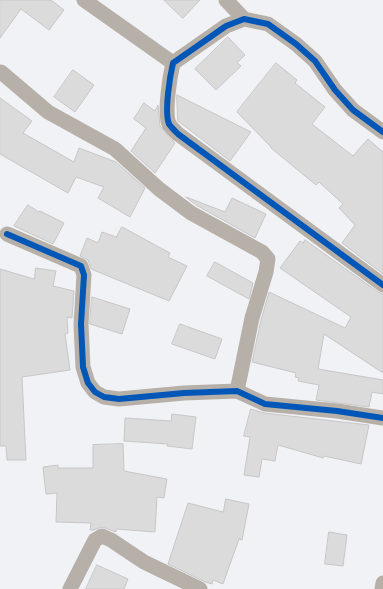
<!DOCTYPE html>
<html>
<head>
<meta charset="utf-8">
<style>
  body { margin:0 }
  canvas { display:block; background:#f1f2f5 }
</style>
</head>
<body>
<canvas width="383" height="589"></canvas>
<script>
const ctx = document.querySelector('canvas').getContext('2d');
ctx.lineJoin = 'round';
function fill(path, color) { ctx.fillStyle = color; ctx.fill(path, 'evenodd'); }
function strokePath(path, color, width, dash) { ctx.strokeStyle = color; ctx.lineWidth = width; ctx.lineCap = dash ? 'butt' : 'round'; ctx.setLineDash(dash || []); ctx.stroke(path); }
const building = new Path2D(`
  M0,0h51l13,10 -15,20 -28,-21 -21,29z
  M164,0h36l-17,18z
  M228,37l17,18 -8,8 4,3 -25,24 -21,-21z
  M276,63l21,17 -2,3 30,24 -13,17 41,32 15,-17 15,13v122l-41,-31 13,-18 -16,-17 4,-4 -24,-22 -3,3 -45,-37v-1l-34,-35z
  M73,70l21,15 -19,27 -21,-15z
  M177,95l74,37 -21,29 -52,-40z
  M0,98l32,23 -9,12 51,29 5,-14 37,14 29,26 -15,29 -32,-19 6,-11 -28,-10 -8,16 -68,-39z
  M144,103l11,8 3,-6 2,21 15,17 -20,30 -24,-22 15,-23 -12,-9z
  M186,197l39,15 7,-14 34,16 -11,24 -59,-33z
  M28,205l11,7 1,-1 24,12 -11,21 -39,-18z
  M122,227l48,26 -2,4 19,9 -18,35 -78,-32 -3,-9 -8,-4 7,-18 11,5 4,-11 14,5z
  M305,240l73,52 5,2v79l-59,-39 -6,35 65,11v14l-11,-2 -3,15 -53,-7 3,-15 -21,-4 1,-3 -4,-1 1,-4 -44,-11 9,-42 8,-28 76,36 6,-11 -71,-49 20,-27 3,2z
  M215,262l38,21 -4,16 -42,-23z
  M36,268l20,3 -3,15 21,5 -2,27 -5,-1 1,16 -3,1 5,36 -48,7 4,83h-19l-1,-14h-6v-177l34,10z
  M92,297l38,12 -8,25 -32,-10z
  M180,324l42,15 -7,20 -43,-15z
  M251,409l13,4 105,12 -8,39 -37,-8 -1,2 -45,-13 -3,16 -13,-2 -3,18 -15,-2 6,-38 -6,-1z
  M172,414l24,3 -4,32 -25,-3 1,-2 -44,-3 1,-23 46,3z
  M123,444l1,27 43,8 -3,19 -7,-1 -2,35 -39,-3v3l-14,-5 -8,3h-4l1,-7 -35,-1 1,-29 -11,1 -3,-27 15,-2v3h35v-23z
  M226,499l23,5 -7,36 -3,-1 -16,45 -10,-4 -1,4 -7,-2 -37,-18 20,-61 35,9z
  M329,532l18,3 -4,31 -18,-2z
  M97,565l31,14 -4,10h-38z`);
fill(building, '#dbdbdc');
strokePath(building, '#c7c6c7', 1);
strokePath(new Path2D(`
  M84,0l89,63
  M226,0l18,19
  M1,72l47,40 67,37 44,40 32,24 71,39 6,7 -2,13 -14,46 -15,73
  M383,132l-30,-22 -18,-20 -20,-29 -19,-17 -28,-20 -24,-5 -18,7 -53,37c-3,13 -9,49 -4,61 2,3 6,7 9,10l205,151
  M7,234l74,32 3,9 -3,49 2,43 5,16 7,9 9,5 15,2 65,-6 53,-2 28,13 72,7 46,7
  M70,589l25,-49 7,-4 9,4 33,22 56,27
  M382,589l1,-6`), '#b7b0a9', 15);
strokePath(new Path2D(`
  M383,132l-30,-22 -18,-20 -20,-29 -19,-17 -28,-20 -24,-5 -18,7 -53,37c-3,13 -9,49 -4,61 2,3 6,7 9,10l205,151
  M7,234l74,32 3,9 -3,49 2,43 5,16 7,9 9,5 15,2 65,-6 53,-2 28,13 72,7 46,7`), '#0057b8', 6);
</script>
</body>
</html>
